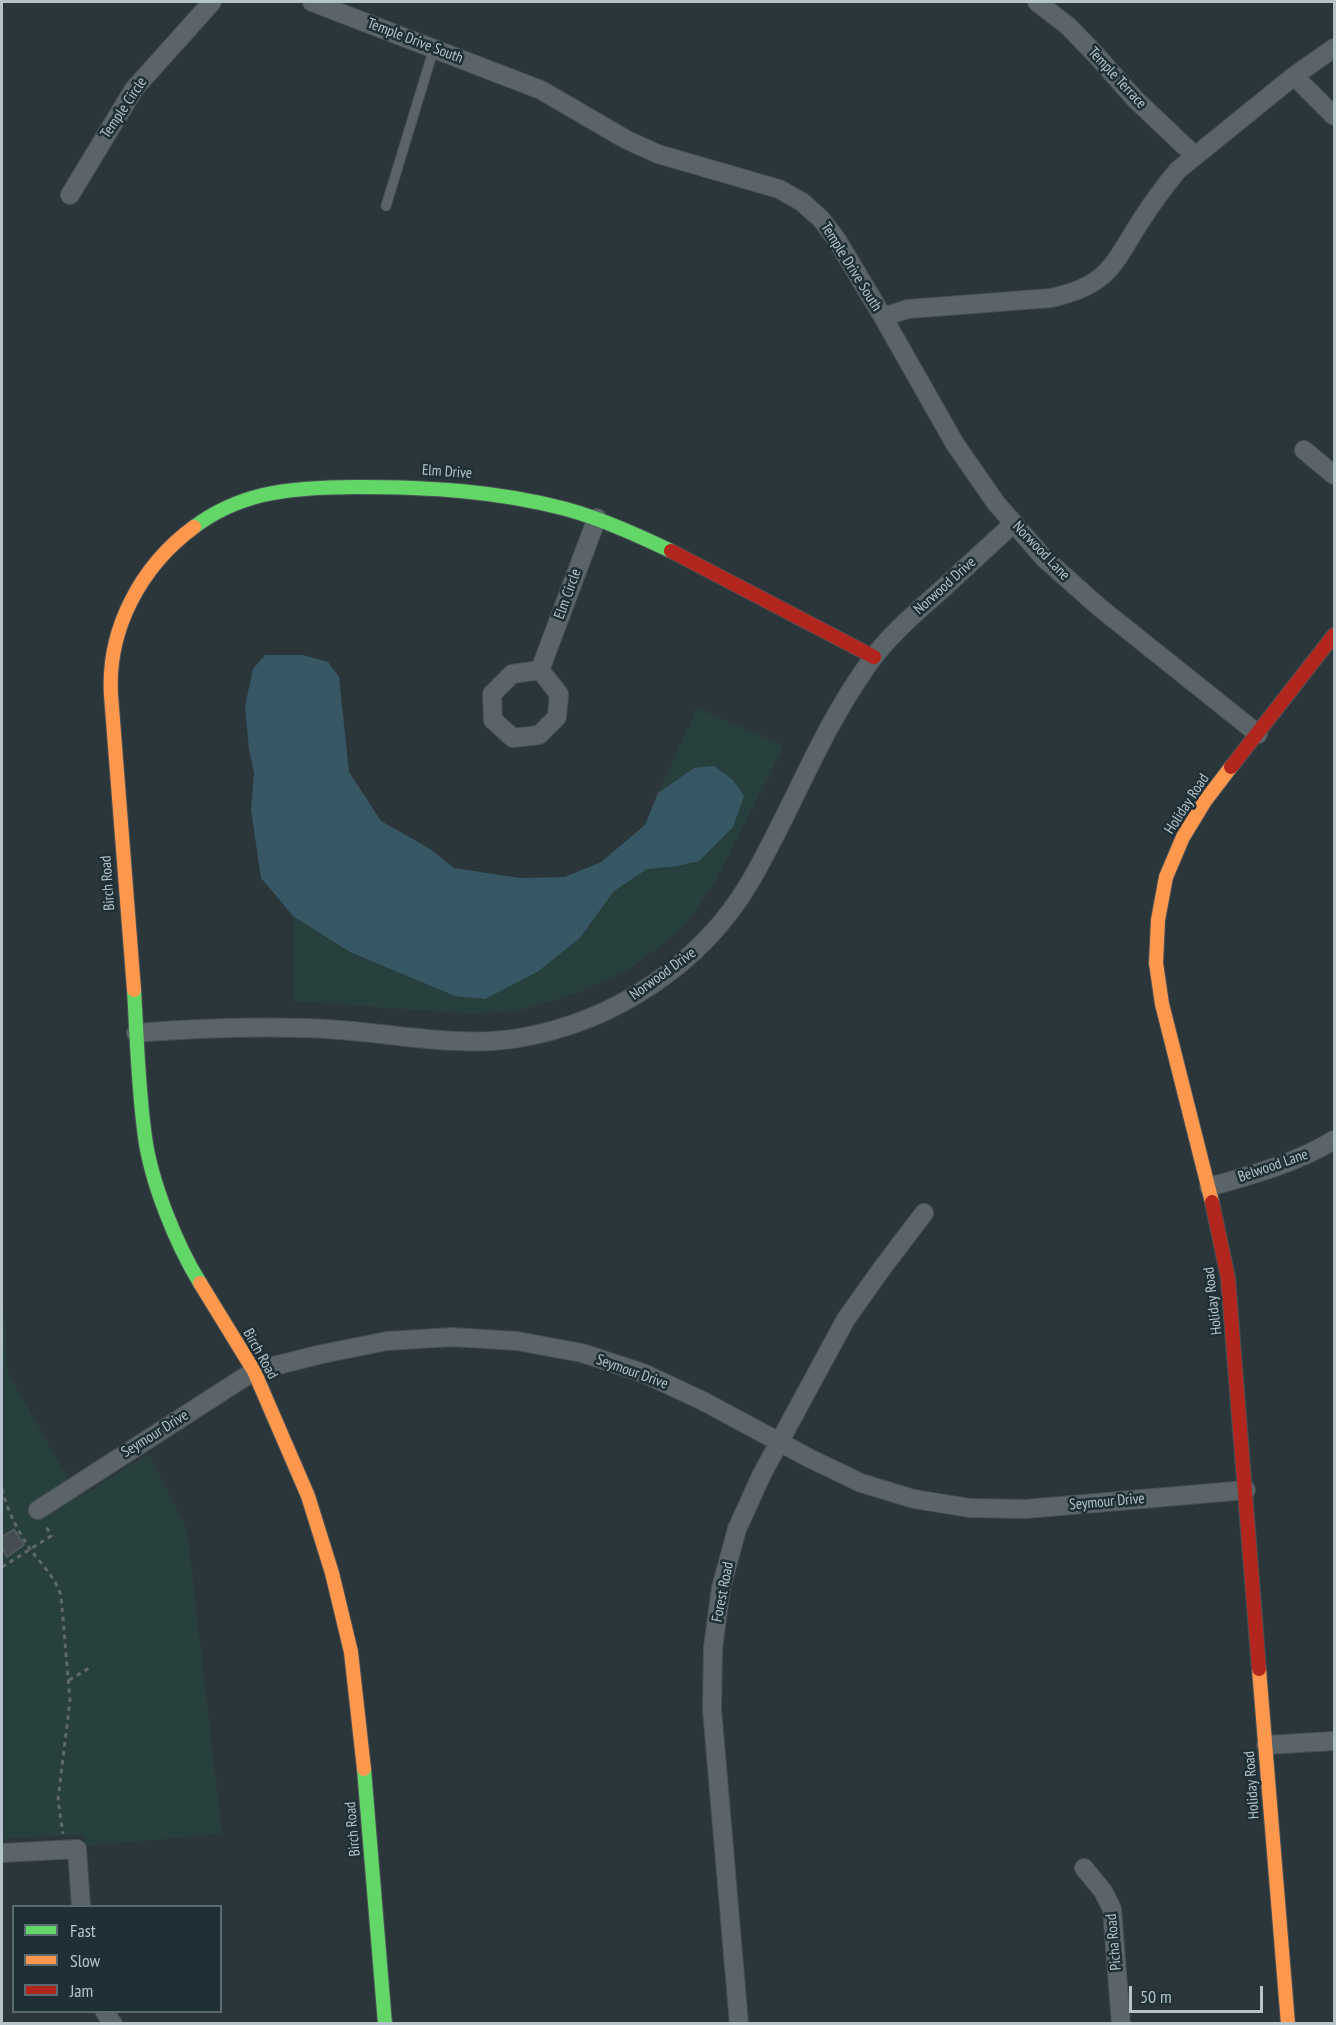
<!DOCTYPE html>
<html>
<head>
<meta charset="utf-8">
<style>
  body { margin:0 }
  #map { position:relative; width:1336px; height:2025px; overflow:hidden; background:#2b363b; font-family:"PT Sans Narrow",sans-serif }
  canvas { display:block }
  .frame { position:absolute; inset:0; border:3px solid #b5c4cb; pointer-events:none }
  .legend { position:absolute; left:12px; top:1905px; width:210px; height:108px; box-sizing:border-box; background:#1e2f36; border:2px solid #5a6b72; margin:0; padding:8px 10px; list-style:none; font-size:18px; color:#b5c4cb }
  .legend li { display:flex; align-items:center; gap:12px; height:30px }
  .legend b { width:30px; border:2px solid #5a6b72 }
  .scale { position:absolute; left:1129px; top:1986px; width:134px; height:27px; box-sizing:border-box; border:3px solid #b5c4cb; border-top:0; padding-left:8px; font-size:18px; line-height:21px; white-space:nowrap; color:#b5c4cb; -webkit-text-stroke:4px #1e2f36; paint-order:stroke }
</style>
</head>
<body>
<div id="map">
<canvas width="1336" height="2025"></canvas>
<div class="frame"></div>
<ul class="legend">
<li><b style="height:8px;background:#63d668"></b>Fast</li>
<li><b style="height:8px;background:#ff974d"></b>Slow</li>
<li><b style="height:8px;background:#b3261e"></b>Jam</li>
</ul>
<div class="scale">50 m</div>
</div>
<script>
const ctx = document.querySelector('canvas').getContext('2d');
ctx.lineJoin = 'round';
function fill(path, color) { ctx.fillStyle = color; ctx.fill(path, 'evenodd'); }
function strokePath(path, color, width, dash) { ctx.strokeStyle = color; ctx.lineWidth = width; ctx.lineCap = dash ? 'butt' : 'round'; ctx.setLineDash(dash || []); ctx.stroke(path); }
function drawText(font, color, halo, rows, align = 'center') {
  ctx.font = font + ' "PT Sans Narrow",sans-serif'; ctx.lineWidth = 5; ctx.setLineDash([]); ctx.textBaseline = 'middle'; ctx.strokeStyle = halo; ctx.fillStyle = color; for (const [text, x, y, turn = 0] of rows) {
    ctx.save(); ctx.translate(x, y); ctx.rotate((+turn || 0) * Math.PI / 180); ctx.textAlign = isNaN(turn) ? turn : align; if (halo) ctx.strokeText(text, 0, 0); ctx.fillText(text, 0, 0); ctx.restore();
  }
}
fill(new Path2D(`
  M697,708l87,38 -70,138 -31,44 -53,41 -50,23 -62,19 -47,3 -177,-13 -1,-85 57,36 105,44 125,-57 34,-48 33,-23 31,-2 21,-5 -5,-93 -36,25z
  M2,1282l6,91 71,124 70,-43 38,75 35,305 -137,12 -1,-12 -82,5z`), '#28403d');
fill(new Path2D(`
  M265,655h38l25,7 11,15 10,95 32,49 49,28 24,19 66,10 45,-1 36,-15 44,-37 13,-32 36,-25 20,-2 19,14 11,16 -11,31 -34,34 -21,5 -31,3 -33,22 -34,47 -43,34 -52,27 -30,-3 -105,-44 -57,-36 -32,-38 -10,-68 3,-37 -5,-24 -4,-43 8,-37z`), '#375764');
const building = new Path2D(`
  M14,1529l10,16 -17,12 -5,-9v-11z`);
fill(building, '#454e52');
strokePath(building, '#535e62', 1.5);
const lane = new Path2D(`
  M386,206l48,-158`);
const street = new Path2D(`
  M312,2l229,88 86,50 31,14 121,35 23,13 19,17 16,21 46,77 25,-8 143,-11c18,-4 37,-10 51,-22 14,-12 23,-30 33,-46 13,-21 27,-41 43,-60l116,-94 40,-28
  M1037,2l31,24 29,30 38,43 59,56
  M1294,76l40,40
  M70,195l64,-106 78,-87
  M883,317l72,127 41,59 48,55 55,49 159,127
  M1304,450l30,25
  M540,670l19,24 -2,23 -18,18 -26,3 -20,-18 -1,-26 20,-20 28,-4 57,-152
  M136,1033c68,-5 135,-8 203,-3 60,4 120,18 180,8 94,-16 182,-73 231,-156 41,-70 68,-146 115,-213 20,-30 47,-53 74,-77 25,-23 50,-46 75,-69
  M1209,1187c43,-12 87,-24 125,-47
  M38,1510l216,-139 68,-17 65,-13 65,-4 65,4 65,12 61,20 60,28 106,57 52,25 53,16 56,9 56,1 220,-19
  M1266,1745l68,-4
  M2,1853l75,-4 4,57
  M1084,1868l19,23 9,18 9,115
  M105,2012l8,12
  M739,2024l-27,-315 1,-61 8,-60 16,-59 25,-55 84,-155 37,-52 41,-54`);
const fast = new Path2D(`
  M194,527c20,-15 44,-26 69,-32 31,-7 64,-8 95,-8 70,0 140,4 208,22 36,10 71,26 105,42
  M134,990c3,48 4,98 11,147 6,45 31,107 55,146
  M364,1769l21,255`);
const slow = new Path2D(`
  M134,990l-23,-295c-4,-66 30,-129 83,-168
  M1212,1202l-50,-198 -6,-41 2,-43 8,-43 17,-40 22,-36 26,-34
  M200,1283l54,88 54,125 24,77 19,79 13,117
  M1259,1669l29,355`);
const jam = new Path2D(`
  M671,551l203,106
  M1231,767l103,-132
  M1212,1202l16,76 31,391`);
strokePath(lane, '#495155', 11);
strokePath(street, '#495155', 20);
strokePath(fast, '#495155', 16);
strokePath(slow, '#495155', 16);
strokePath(jam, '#495155', 16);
strokePath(new Path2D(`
  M2,1489c5,21 16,42 28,60 11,15 26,29 31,47l9,104 -12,100 5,34
  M2,1567l49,-31 -5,-10
  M69,1680l22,-13`), '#5f686a', 3, [4.5, 4.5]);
strokePath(lane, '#5b6468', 9);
strokePath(street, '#5b6468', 18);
strokePath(fast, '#63d668', 14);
strokePath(slow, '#ff974d', 14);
strokePath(jam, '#b3261e', 14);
drawText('15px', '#b5c4cb', '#1e2f36', [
  ["Temple Drive South",415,41,21],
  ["Temple Terrace",1117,78,47],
  ["Temple Circle",124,108,-56],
  ["Temple Drive South",851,267,58],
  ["Elm Drive",447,472,4],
  ["Norwood Lane",1041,551,46],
  ["Norwood Drive",945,586,-42],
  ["Elm Circle",568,594,-70],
  ["Holiday Road",1187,804,-57],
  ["Birch Road",108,883,-94],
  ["Norwood Drive",663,974,-36],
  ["Belwood Lane",1273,1166,-19],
  ["Holiday Road",1213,1301,-97],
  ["Birch Road",260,1354,61],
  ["Seymour Drive",632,1372,20],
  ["Seymour Drive",155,1434,-32],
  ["Seymour Drive",1107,1502,-5],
  ["Forest Road",723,1592,-79],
  ["Holiday Road",1252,1785,-94],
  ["Birch Road",353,1829,-95],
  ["Picha Road",1114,1942,-95]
]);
</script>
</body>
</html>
